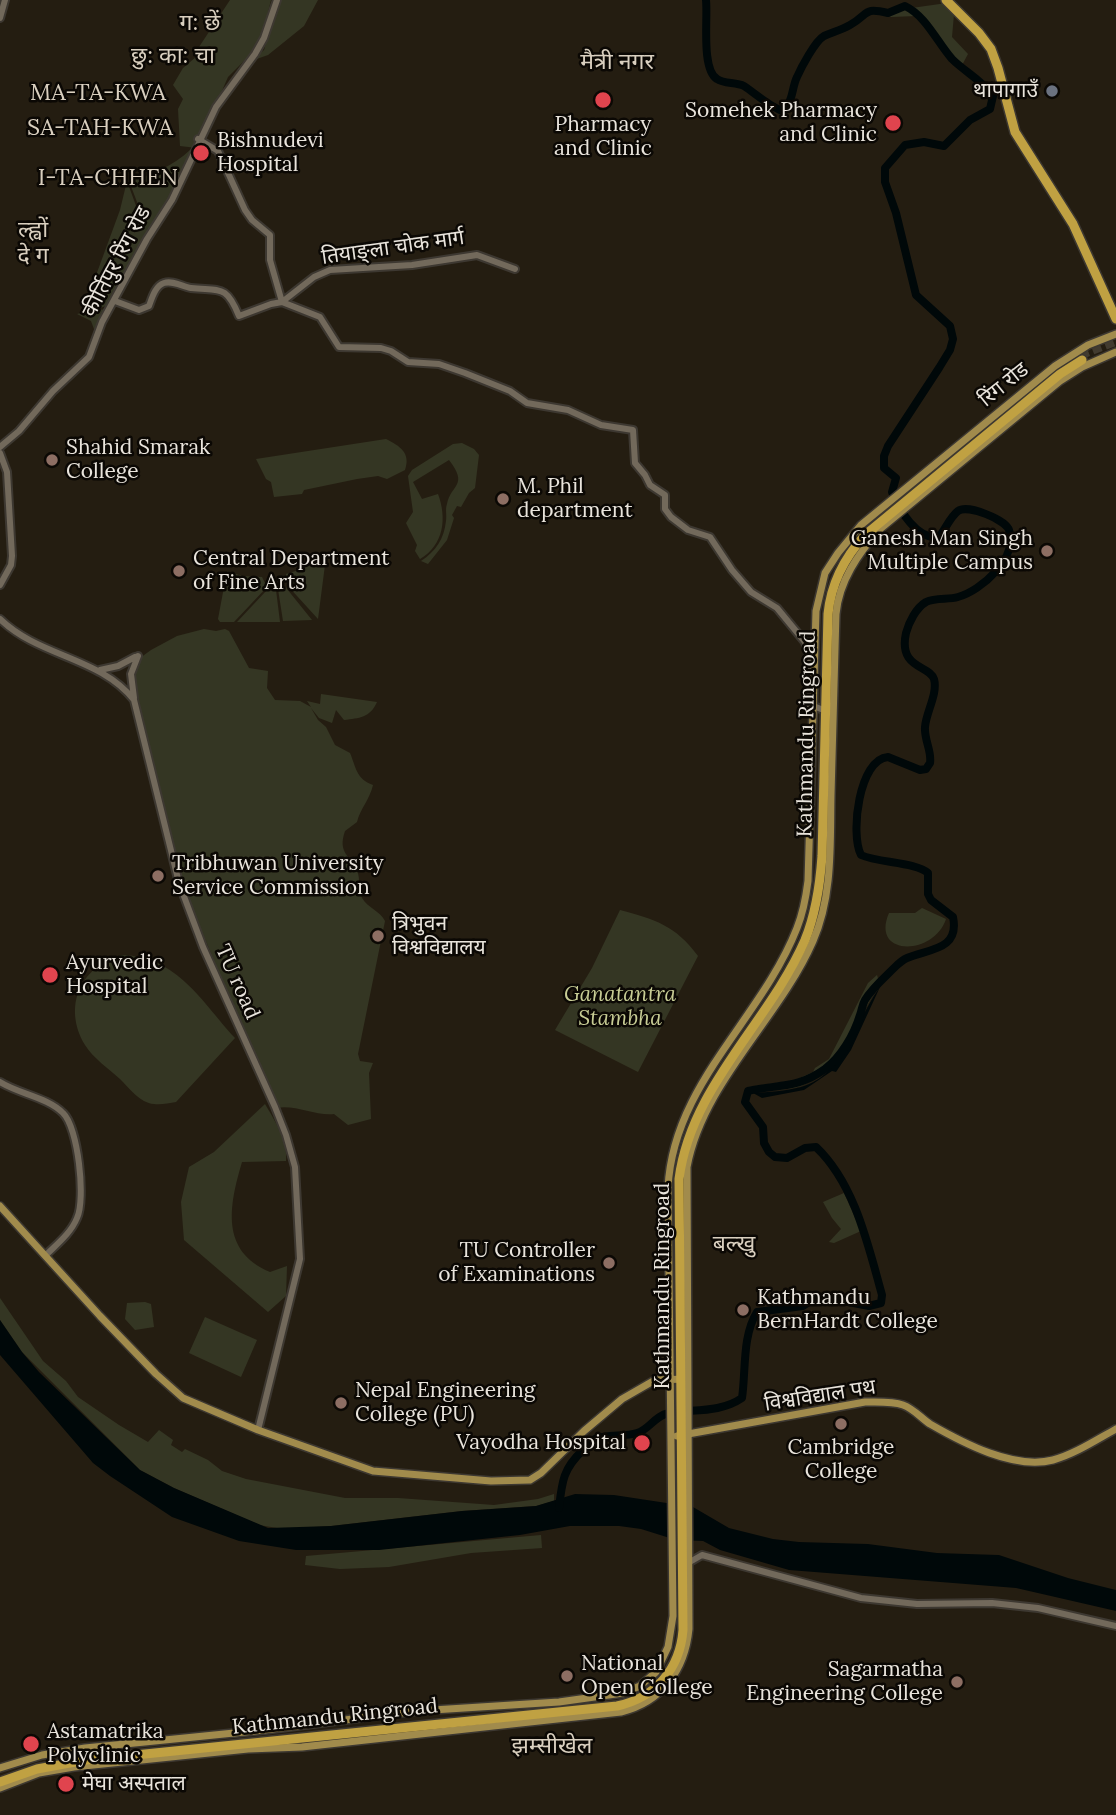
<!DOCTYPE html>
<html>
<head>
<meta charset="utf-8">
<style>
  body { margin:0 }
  canvas { display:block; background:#241d11 }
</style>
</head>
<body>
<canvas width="1116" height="1815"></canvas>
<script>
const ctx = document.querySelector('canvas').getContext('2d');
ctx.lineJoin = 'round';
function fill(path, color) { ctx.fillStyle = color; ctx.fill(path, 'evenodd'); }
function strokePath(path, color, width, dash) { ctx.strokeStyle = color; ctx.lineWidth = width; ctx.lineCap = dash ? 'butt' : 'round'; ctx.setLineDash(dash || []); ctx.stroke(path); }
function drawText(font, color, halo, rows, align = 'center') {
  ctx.font = font + ' Lora,"Noto Sans Devanagari",serif'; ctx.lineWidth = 5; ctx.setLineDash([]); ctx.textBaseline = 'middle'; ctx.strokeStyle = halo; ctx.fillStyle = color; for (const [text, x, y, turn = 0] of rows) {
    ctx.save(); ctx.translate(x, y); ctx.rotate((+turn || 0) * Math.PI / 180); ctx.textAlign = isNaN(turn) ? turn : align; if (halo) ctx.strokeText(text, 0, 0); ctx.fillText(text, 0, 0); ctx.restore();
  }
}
fill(new Path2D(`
  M230,0h41l-9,36 -7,14 -27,27 -31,71 -17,-2 -2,-37 5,-10 -10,-14 10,-17 13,-11 3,-10z
  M279,0h39l-14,26 -36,29 -17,6 13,-11z
  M947,3l7,11 -2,23 16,17 -7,13 -25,-34 -20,-17 -25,1 -8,-5z
  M190,150l4,2 -4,13 -41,68 -2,-5 1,7 -39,70 -15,5 19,-1 -15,31 -7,-19 -14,-7 8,-2 -2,-7 5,-8 32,-87 7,-29 12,33 6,9 -16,-42c23,-6 44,-15 61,-31z
  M386,439c14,7 25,14 19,31l-18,9 -9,-3 -21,3 -53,11 -2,4 -28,3 -3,-15 -5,-3 -10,-20z
  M462,443l12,6 5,6 -4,33 -6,5 -8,14 -4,-1 -5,9 2,3 -7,22 -19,24 -7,-3c15,-10 23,-22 25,-40 1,-6 -1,-12 1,-17 4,-20 22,-18 2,-44l-36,22 9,17 16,-5c9,24 6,51 -18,65l-5,-8 2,-6 -11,-22 7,-11 -5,-36 4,-6 41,-26z
  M326,555v2l-8,62 -31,-34 -1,-11 16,-5z
  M227,571l15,5 20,1 5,10 -33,35h-14l-2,-3z
  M286,587l1,2 25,31 -29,1 -5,-32z
  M267,590h9l4,32h-43z
  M204,629l12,2 9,-2 4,2 20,37 19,3 -1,17 8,12 25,1 11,6 -4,-6 13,3 1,-10 56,8c-7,16 -18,16 -33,18l-8,-10 -4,13 -13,-5 -8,-10 7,12 8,7 9,18 15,8c6,14 6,26 23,32 -3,14 -13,24 -16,37l-12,9c-8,23 6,24 12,40 4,8 0,18 5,27 6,10 18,13 23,23l-27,133 2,7 13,2 -4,10 2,46 -23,6 -14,-11c-19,2 -39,-10 -58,-6l-94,-224 -35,-141 -14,-69 7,-16 11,-8 26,-14z
  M922,908l24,11c-12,37 -76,38 -57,-6h26z
  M620,910c36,10 55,15 78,46l-60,116 -83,-42 37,-62z
  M122,955c56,2 79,46 113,83l-59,64c-7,1 -15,3 -22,2 -14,-1 -25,-16 -34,-25 -11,-10 -27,-21 -35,-34 -23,-39 -4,-79 37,-90z
  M877,975l3,10c-25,34 -33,79 -74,99 -14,7 -37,6 -53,7l-5,-4 47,-7 18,-8 2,-4 14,-9 39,-76z
  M265,1104c10,17 23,37 21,57l-44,1c-13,44 -22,89 28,110l17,-6 -1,30 -18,16 -84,-72 -3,-38 8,-35 25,-15z
  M844,1193l17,38 -27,12 -5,-1 12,-13 -9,-11 -9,-16z
  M0,1298l43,63 23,20 12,16 41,28 29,17 11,-12 14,10 -2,5 11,7 3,-3 23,11 14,11 24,8 99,19h53l96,7 44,-6 16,-5v7l-18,5 -74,5 -131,15 -48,3 -24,-4 -85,-37 -34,-18 -118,-118 -22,-32z
  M145,1302l6,2 3,23 -19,3 -10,-11 2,-16z
  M205,1317l52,23 -16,37 -52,-24z
  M541,1535l1,13 -71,5 -82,14 -49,2 -35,-4 1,-9z`), '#343623');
fill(new Path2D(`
  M880,987l-29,63 -15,22 -4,-1 -28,19 -42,8 -9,-5c15,-1 33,-2 48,-6 44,-12 55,-68 79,-100z
  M0,1320l22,32 17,20 101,98 34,18 94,40 63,-2 131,-15 74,-5 39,-12 39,1 79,12 36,21 44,11 26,3 69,2 69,9 62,2 69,23 48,12v21l-100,-23 -227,-18 -69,-20 -17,-9 -27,-1 -35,-11 -22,-3h-49l-50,9 -141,15h-83l-57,-9 -67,-24 -62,-41 -17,-13 -93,-108z`), '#000809');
strokePath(new Path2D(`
  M559,1508c3,-27 4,-39 24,-58 3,-4 7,-9 12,-11 13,-5 29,-2 42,-6 13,-4 17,-17 32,-20 25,-4 51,0 73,-15 4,-27 0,-62 15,-86l46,-6 9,-6h26l31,6 12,-3 1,-8c-14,-50 -27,-111 -66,-148l-11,1 -18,10 -12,-1 -6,-5 -5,-9 -1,-16 -18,-25 3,-11c31,-7 49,-2 77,-22 16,-12 29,-34 35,-54 2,-5 2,-10 5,-15 7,-12 20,-23 29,-32 4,-4 8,-8 13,-10 20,-9 53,-7 46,-41l-22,-17 -3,-6v-21c-12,-11 -50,-10 -67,-18 -11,-21 -2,-96 27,-98l32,13 6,-1 4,-6c2,-12 -6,-23 -5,-36 1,-15 13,-33 9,-48 -4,-14 -36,-10 -28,-46 3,-11 10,-25 20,-31 10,-5 22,-2 32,-5 23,-6 61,-40 51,-67 -3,-10 -41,-26 -51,-19 -8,6 -13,19 -19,26 -22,3 -40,-27 -47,-45l4,-14 -12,-10v-12l4,-10 51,-78 11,-18 3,-11 -3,-13 -34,-31 -20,-82 -11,-31v-14l20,-23 19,-3 20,4 26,-26 20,-11 3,-13c-11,-16 -28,-24 -41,-37 -15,-17 -26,-43 -47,-53l-17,7c-26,-6 -18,1 -38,12 -9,5 -17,7 -26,11 -9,5 -23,32 -27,41 -6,12 -3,28 -17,33 -14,-6 -24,-16 -36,-24 -8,-4 -20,-2 -27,-7 -16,-10 -9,-61 -11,-79`), '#000809', 8);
strokePath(new Path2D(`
  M1080,355l36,-14`), '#423b2f', 9, [9, 4.5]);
const minor = new Path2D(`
  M0,18l5,-18
  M198,139l20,12 27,59 7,10 18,15v25l12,42 38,15 19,30 42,1 10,3 17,11 31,2 26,9 45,18 17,12 41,7 33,15 32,5 2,33 10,12 5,10 15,10v14l6,8 17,13 22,7 22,33 19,22 26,16 28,34 4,13 -1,49 13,5
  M115,301l24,9 10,-4c3,-8 6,-20 15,-23 9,-3 19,4 27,5 29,3 35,-4 48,28l32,-12 11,-2 32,-25 16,-7 82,-5 65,-10 38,14
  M0,447l19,-16 34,-40 36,-34 13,-35 45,-83 25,-39 44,-93 39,-53 9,-16 13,-38
  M0,453l7,19 5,84 -1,9 -11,20
  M0,619c39,38 100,38 134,81l45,183 24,64 72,160 11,28 9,32 5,92 -42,171
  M100,670l18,-4 17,-9
  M134,698l-3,-24 7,-18
  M0,1082c19,12 47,15 63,31 15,14 23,86 14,105 -6,15 -20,26 -31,37
  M688,1563l14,-8 159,43 56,6 75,-1 46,5 78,18`);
const major = new Path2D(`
  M0,1206l100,110 56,58 27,24 75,32 115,41 118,10 39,-1 11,-7 43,-42 38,-32 33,-19 31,-1
  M677,1436l188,-34c12,0 27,-1 38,3 11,4 18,13 27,19 33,19 84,46 123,36 22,-6 43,-20 63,-31
  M0,1768l42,-13 43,-7 179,-18 153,-19 142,-9 64,-9 17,-7 16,-14 12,-25 5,-31 -5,-428c5,-104 93,-168 129,-260 6,-15 9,-31 11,-47l8,-270 9,-38 13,-20 23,-28 194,-159 33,-21 28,-11
  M0,1788l39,-15 35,-6 174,-18 54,-2 319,-35c41,-10 64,-42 68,-83l-2,-462c16,-85 92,-148 126,-226 20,-45 17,-98 18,-146 2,-61 3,-121 5,-181 3,-33 22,-60 44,-85l180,-148 22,-14 34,-15`);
const highway = new Path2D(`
  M946,0l33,33 12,16 7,19 17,64 58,92 43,95
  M0,1782l37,-13 49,-9 531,-54c38,-8 63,-37 66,-76l-4,-451c12,-93 90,-156 126,-239 11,-27 15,-55 17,-84l6,-242c3,-31 17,-57 37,-79l195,-161 22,-14`);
strokePath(minor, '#3d3831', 10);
strokePath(major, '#3d3831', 10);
strokePath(highway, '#3d3831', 12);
strokePath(minor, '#72695b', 6);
strokePath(major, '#a18b4c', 7);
strokePath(highway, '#c0a142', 9);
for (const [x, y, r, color] of [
  [1052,91,7,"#6b7280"],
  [603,100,9,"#e0444e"],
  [893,123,9,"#e0444e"],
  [201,153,9,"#e0444e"],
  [52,460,7,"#8d6e63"],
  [503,499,7,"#8d6e63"],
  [1047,551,7,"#8d6e63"],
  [179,571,7,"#8d6e63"],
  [158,876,7,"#8d6e63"],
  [378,936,7,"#8d6e63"],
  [50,975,9,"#e0444e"],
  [609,1263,7,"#8d6e63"],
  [743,1310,7,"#8d6e63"],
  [341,1403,7,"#8d6e63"],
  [841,1424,7,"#8d6e63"],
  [642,1443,9,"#e0444e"],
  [567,1676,7,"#8d6e63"],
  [957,1682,7,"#8d6e63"],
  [31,1744,9,"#e0444e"],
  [66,1784,9,"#e0444e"]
]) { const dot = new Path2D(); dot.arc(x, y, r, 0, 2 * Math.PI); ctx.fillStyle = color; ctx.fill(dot); strokePath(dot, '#0b0804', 2.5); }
drawText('21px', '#e9e4dc', '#0b0804', [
  ["थापागाउँ",1038,91,"right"],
  ["Somehek Pharmacy",877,111,"right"],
  ["and Clinic",877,135,"right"],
  ["Pharmacy",603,125,"center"],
  ["and Clinic",603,149,"center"],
  ["Bishnudevi",217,141],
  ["Hospital",217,165],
  ["Shahid Smarak",66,448],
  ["College",66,472],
  ["M. Phil",517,487],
  ["department",517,511],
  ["Ganesh Man Singh",1033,539,"right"],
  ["Multiple Campus",1033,563,"right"],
  ["Central Department",193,559],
  ["of Fine Arts",193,583],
  ["Tribhuwan University",172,864],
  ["Service Commission",172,888],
  ["त्रिभुवन",392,924],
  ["विश्वविद्यालय",392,948],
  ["Ayurvedic",66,963],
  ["Hospital",66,987],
  ["TU Controller",595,1251,"right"],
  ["of Examinations",595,1275,"right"],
  ["Kathmandu",757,1298],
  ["BernHardt College",757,1322],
  ["Nepal Engineering",355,1391],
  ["College (PU)",355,1415],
  ["Vayodha Hospital",626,1443,"right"],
  ["Cambridge",841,1448,"center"],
  ["College",841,1472,"center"],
  ["National",581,1664],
  ["Open College",581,1688],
  ["Sagarmatha",943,1670,"right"],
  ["Engineering College",943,1694,"right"],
  ["Astamatrika",47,1732],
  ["Polyclinic",47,1756],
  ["मेघा अस्पताल",82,1784]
], 'left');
drawText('21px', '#e9e4dc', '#0b0804', [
  ["तियाङ्ला चोक मार्ग",393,248,-8],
  ["कीर्तिपुर रिंग रोड",117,262,-62],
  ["रिंग रोड",1004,385,-39],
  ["Kathmandu Ringroad",807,734,-89],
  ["TU road",237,982,66],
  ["Kathmandu Ringroad",663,1286,-90],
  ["विश्वविद्याल पथ",820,1396,-9],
  ["Kathmandu Ringroad",335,1717,-6]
]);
drawText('italic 21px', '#c8cd95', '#0b0804', [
  ["Ganatantra",620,995],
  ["Stambha",620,1019]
]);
drawText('23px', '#d9cfbf', '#0b0804', [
  ["ग: छें",200,23],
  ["छु: का: चा",173,56],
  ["मैत्री नगर",617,62],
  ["MA-TA-KWA",98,93],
  ["SA-TAH-KWA",100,128],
  ["I-TA-CHHEN",108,178],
  ["ल्ह्वों",33,230],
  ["दे ग",33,256],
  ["बल्खु",734,1244],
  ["झम्सीखेल",552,1746]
]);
</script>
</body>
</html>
